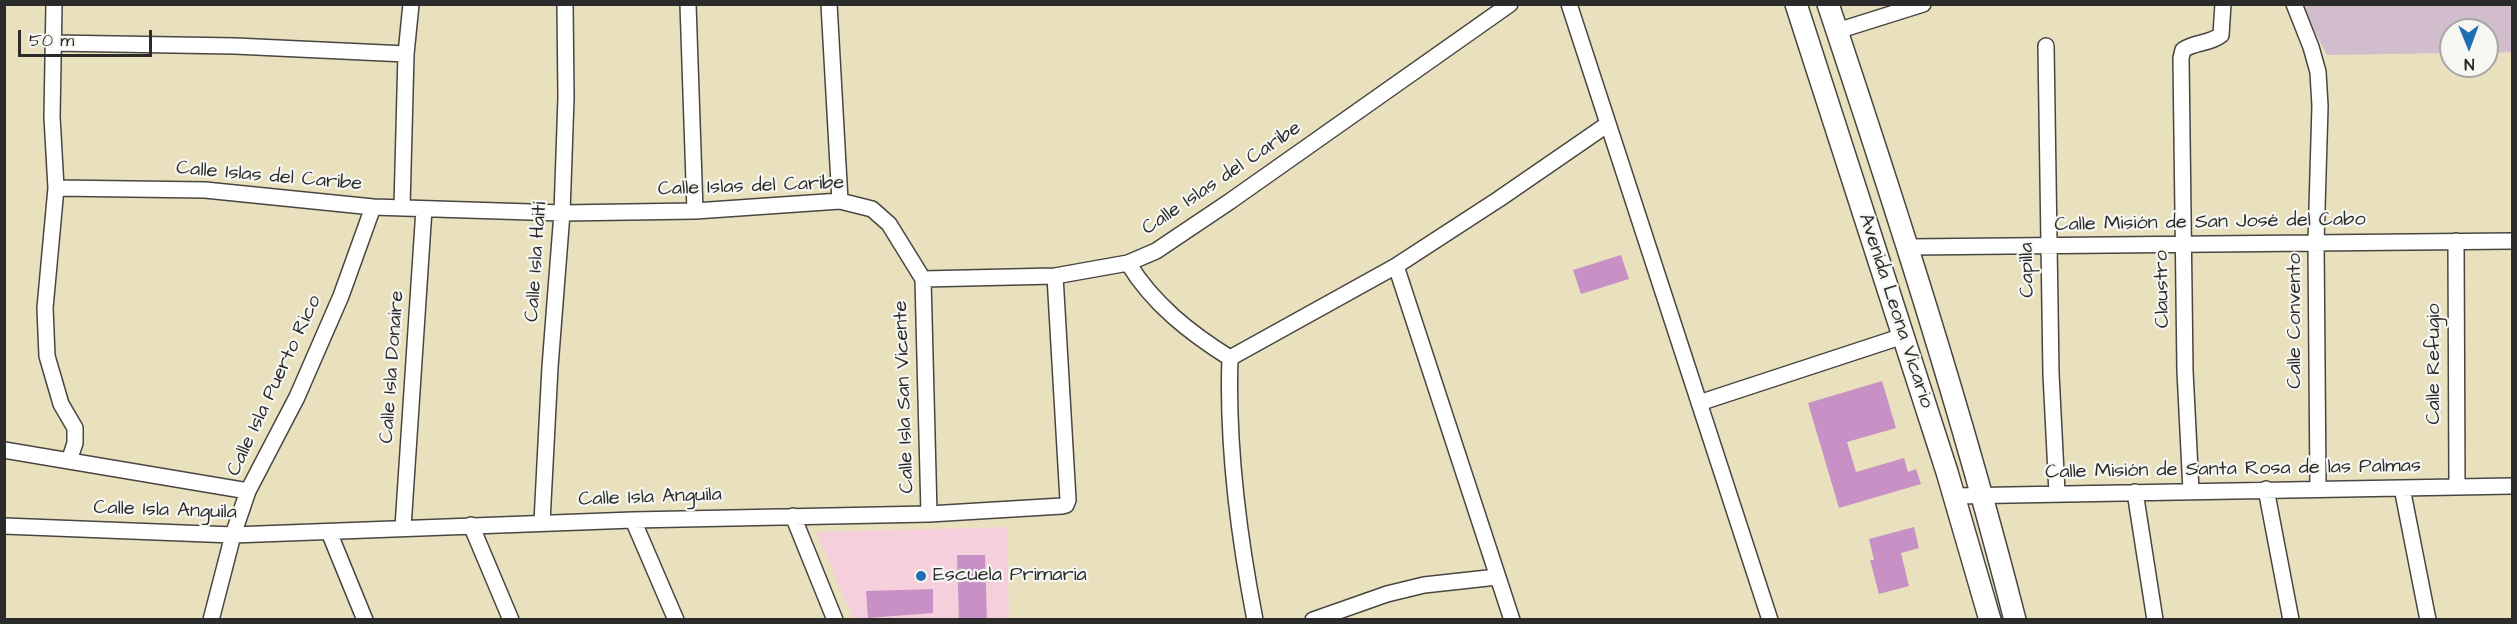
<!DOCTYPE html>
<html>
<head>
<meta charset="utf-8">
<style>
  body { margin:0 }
  #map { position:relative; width:2517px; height:624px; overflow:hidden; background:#e9e0bd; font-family:"Architects Daughter",sans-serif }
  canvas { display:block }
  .frame { position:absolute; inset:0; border:6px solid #2b2b2b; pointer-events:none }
  .north { position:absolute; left:2439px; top:18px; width:60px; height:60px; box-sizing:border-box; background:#f6f6f2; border:2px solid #a5a5a2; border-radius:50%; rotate:179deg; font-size:16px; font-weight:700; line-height:24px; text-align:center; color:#2b2b2b }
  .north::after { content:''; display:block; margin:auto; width:21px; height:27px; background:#1f6fb2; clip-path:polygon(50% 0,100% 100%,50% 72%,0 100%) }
  .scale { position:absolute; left:18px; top:30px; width:134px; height:27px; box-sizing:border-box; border:3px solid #2b2b2b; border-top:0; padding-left:8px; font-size:18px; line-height:21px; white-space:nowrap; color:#2b2b2b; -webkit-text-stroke:4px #f6f6f2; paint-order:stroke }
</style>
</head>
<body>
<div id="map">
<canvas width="2517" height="624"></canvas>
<div class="frame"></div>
<div class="north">N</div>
<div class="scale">50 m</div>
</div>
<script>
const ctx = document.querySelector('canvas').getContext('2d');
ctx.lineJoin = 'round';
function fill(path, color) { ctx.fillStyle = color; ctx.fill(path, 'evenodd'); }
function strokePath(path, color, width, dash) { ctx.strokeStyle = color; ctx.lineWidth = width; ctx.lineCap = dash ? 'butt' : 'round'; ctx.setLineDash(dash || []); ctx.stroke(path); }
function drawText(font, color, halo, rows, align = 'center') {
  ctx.font = font + ' "Architects Daughter",sans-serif'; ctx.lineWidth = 4.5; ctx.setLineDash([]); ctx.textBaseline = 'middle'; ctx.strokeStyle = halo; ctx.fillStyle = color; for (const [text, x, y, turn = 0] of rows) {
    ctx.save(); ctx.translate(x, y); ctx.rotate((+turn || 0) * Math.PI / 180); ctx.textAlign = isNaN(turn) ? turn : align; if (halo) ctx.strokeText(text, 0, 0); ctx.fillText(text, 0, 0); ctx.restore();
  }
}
fill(new Path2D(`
  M1007,527l2,92h-156l-37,-87z`), '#f5cfdb');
fill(new Path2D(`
  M2301,5h211v47l-25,1v-23h-36v23l-124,2z`), '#d1bdcc');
fill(new Path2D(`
  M1621,255l8,24 -48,15 -8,-24z
  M1882,381l14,47 -49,14 9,30 48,-14 4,14 8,-3 5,15 -82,24 -31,-105z
  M1914,527l5,21 -18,5 8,33 -30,8 -9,-34h4l-5,-21z
  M957,555h28l2,65h-28z
  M933,589v24l-65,5 -2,-27z`), '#c791c6');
const street = new Path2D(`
  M54,4l-2,113 4,71 -11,120 2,48 14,48 14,24v15l-6,18
  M688,4l7,207
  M829,4l11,197
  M1569,4l201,616
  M2294,4l17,43 7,25 2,34 -4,136 2,246
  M1837,31l86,-27
  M53,43l182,3 171,8
  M2046,46l5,328 6,119
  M56,188l149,2 168,17 189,6 133,-2 145,-10 32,8 17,15 34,55 132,-3 73,-13 28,-12 73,-49 281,-198
  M402,207l4,-153 5,-50
  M2456,241l1,246
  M1909,247l603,-6
  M1128,263c25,41 62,70 102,95
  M1396,266l116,354
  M923,279l6,235
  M1230,358l166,-92 103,-67 109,-75
  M1230,358c-3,83 9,180 25,262
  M1699,403l204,-67
  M4,450l244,41
  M2402,488l26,132
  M2266,489l25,131
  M2191,491l-6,-120 -4,-313 2,-8c12,-8 26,-6 38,-15l2,-31
  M2135,492l20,128
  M1955,496l557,-10
  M793,516l42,104
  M633,520l43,100
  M542,522l8,-155 12,-154 4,-115 -1,-94
  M471,525l40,95
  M4,526l229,9 400,-15 296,-6 133,-8 4,-1 2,-5 -13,-224
  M403,527l21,-318
  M329,532l36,88
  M211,620l22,-85 15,-44 49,-94 44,-101 32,-89
  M1313,620l74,-26 37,-9 73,-8`);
const secondary = new Path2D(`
  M1796,4l151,468 43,148
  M1828,4c68,204 134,408 187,616`);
strokePath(street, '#484641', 18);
strokePath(secondary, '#484641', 24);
strokePath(street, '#fff', 15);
strokePath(secondary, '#fff', 21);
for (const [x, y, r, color] of [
  [921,576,6,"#1f6fb2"]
]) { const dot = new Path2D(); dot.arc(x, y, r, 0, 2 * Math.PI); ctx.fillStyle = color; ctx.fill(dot); strokePath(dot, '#f6f6f2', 2); }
drawText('20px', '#2b2b2b', '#f6f6f2', [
  ["Calle Islas del Caribe",269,177,5],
  ["Calle Islas del Caribe",1222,179,-34],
  ["Calle Islas del Caribe",751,187,-2],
  ["Calle Misión de San José del Cabo",2210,223,-1],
  ["Calle Isla Haití",537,262,-86],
  ["Capilla",2028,270,-91],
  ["Claustro",2163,289,-91],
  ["Avenida Leona Vicario",1895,311,72],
  ["Calle Convento",2296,321,-90],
  ["Calle Refugio",2435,364,-90],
  ["Calle Isla Donaire",393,367,-86],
  ["Calle Isla Puerto Rico",275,386,-65],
  ["Calle Isla San Vicente",905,397,-92],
  ["Calle Misión de Santa Rosa de las Palmas",2233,470,-1],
  ["Calle Isla Anguila",650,498,-2],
  ["Calle Isla Anguila",165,511,2]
]);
drawText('20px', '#2b2b2b', '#f6f6f2', [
  ["Escuela Primaria",933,576]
], 'left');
</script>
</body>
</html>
